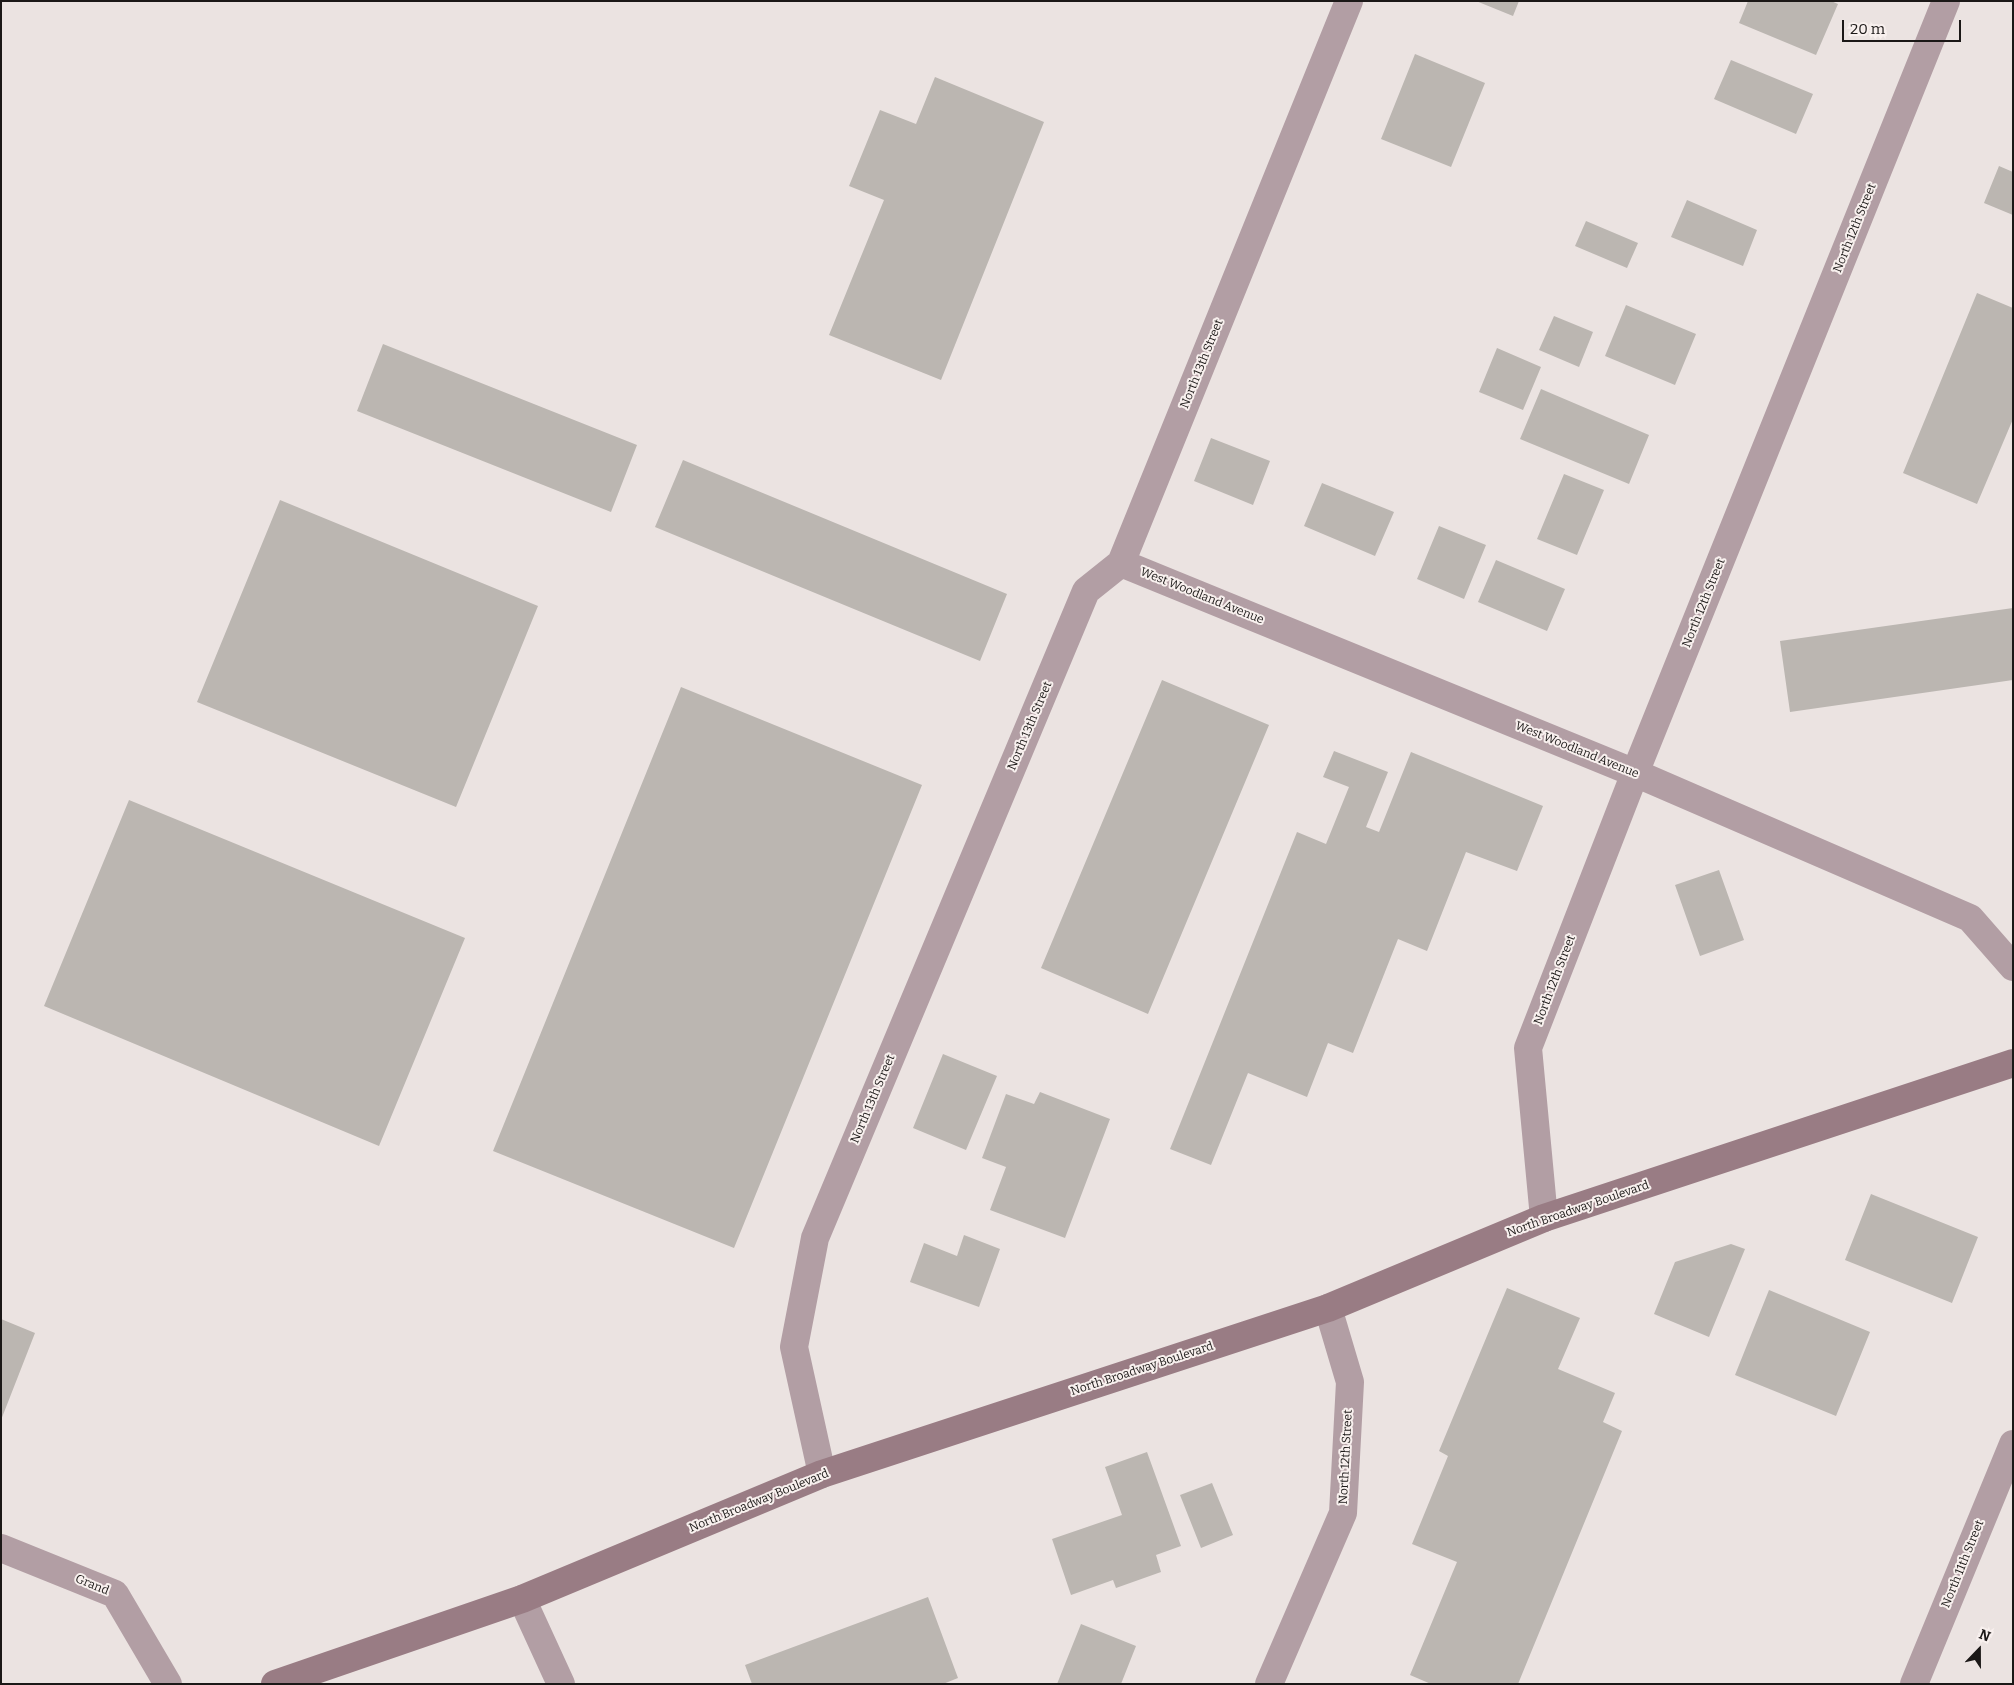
<!DOCTYPE html>
<html>
<head>
<meta charset="utf-8">
<style>
  body { margin:0 }
  #map { position:relative; width:2014px; height:1685px; overflow:hidden; background:#ebe3e1; font-family:Bitter,serif }
  canvas { display:block }
  .frame { position:absolute; inset:0; border:2px solid #1b1817; pointer-events:none }
  .north { position:absolute; left:1954px; top:1625px; width:50px; height:50px; -webkit-text-stroke:4px #f8f0ee; paint-order:stroke; rotate:22deg; font-size:14px; font-weight:700; line-height:20px; text-align:center; color:#1b1817 }
  .north::after { content:''; display:block; margin:auto; width:18px; height:22px; background:#1b1817; clip-path:polygon(50% 0,100% 100%,50% 72%,0 100%) }
  .scale { position:absolute; left:1842px; top:20px; width:119px; height:22px; box-sizing:border-box; border:2px solid #1b1817; border-top:0; padding-left:6px; font-size:15px; line-height:18px; white-space:nowrap; color:#1b1817; -webkit-text-stroke:4px #f8f0ee; paint-order:stroke }
</style>
</head>
<body>
<div id="map">
<canvas width="2014" height="1685"></canvas>
<div class="frame"></div>
<div class="north">N</div>
<div class="scale">20 m</div>
</div>
<script>
const ctx = document.querySelector('canvas').getContext('2d');
ctx.lineJoin = 'round';
function fill(path, color) { ctx.fillStyle = color; ctx.fill(path, 'evenodd'); }
function strokePath(path, color, width, dash) { ctx.strokeStyle = color; ctx.lineWidth = width; ctx.lineCap = dash ? 'butt' : 'round'; ctx.setLineDash(dash || []); ctx.stroke(path); }
function drawText(font, color, halo, rows, align = 'center') {
  ctx.font = font + ' Bitter,serif'; ctx.lineWidth = 4; ctx.setLineDash([]); ctx.textBaseline = 'middle'; ctx.strokeStyle = halo; ctx.fillStyle = color; for (const [text, x, y, turn = 0] of rows) {
    ctx.save(); ctx.translate(x, y); ctx.rotate((+turn || 0) * Math.PI / 180); ctx.textAlign = isNaN(turn) ? turn : align; if (halo) ctx.strokeText(text, 0, 0); ctx.fillText(text, 0, 0); ctx.restore();
  }
}
fill(new Path2D(`
  M1476,1h43l-6,15z
  M1748,1h83l7,3 -22,51 -77,-32z
  M1415,54l70,29 -34,84 -70,-28z
  M1731,60l82,34 -17,40 -82,-35z
  M935,77l109,45 -103,258 -112,-45 55,-135 -35,-14 31,-76 36,14z
  M1999,166l14,6v43l-29,-12z
  M1687,200l70,30 -14,36 -72,-29z
  M1586,221l52,22 -11,25 -52,-22z
  M1977,293l36,15v111l-36,85 -74,-31z
  M1626,305l70,29 -21,51 -70,-29z
  M1554,316l39,16 -14,35 -40,-17z
  M383,344l254,101 -26,67 -254,-101z
  M1497,348l44,19 -18,43 -44,-18z
  M1541,389l108,46 -20,49 -109,-45z
  M1211,438l59,23 -17,44 -59,-24z
  M683,460l324,134 -27,67 -325,-134z
  M1564,474l40,16 -27,65 -40,-16z
  M1322,483l72,29 -19,44 -71,-30z
  M280,500l258,106 -82,201 -259,-105z
  M1439,526l47,19 -22,54 -47,-20z
  M1496,560l69,29 -18,42 -69,-29z
  M2013,608v72l-223,32 -10,-71z
  M1162,680l107,45 -121,289 -107,-46z
  M681,687l241,98 -188,463 -241,-97z
  M1334,751l54,21 -22,55 13,5 32,-80 132,54 -26,65 -51,-19 -39,99 -29,-12 -45,114 -25,-10 -21,54 -59,-24 -37,92 -41,-16 127,-317 29,12 23,-57 -26,-10z
  M129,800l336,138 -86,208 -335,-140z
  M1719,870l25,70 -44,16 -25,-71z
  M943,1054l54,22 -31,74 -53,-22z
  M1040,1092l70,27 -45,119 -75,-28 16,-43 -24,-9 24,-64 28,10z
  M1871,1194l107,43 -26,66 -107,-43z
  M964,1235l36,14 -21,58 -69,-25 14,-39 33,13z
  M1731,1244l14,5 -36,88 -55,-23 21,-52z
  M1507,1288l73,30 -22,51 57,24 -12,29 19,9 -104,253h-87l-21,-9 47,-113 -45,-18 36,-88 -9,-5z
  M1769,1290l101,42 -34,84 -101,-41z
  M1,1319l34,14 -34,87z
  M1147,1452l34,94 -25,9 5,17 -45,16 -3,-8 -42,15 -19,-56 70,-24 -17,-48z
  M1212,1483l21,52 -32,13 -21,-53z
  M928,1597l30,81 -15,6h-191l-7,-19z
  M1081,1624l55,22 -15,38h-64z`), '#bbb6b1');
strokePath(new Path2D(`
  M1121,563l514,210 335,145 43,49
  M1544,1218l-16,-170 107,-275 311,-772
  M822,1474l-28,-127 21,-109 271,-647 35,-28 228,-562
  M1,1548l114,46 53,90
  M522,1599l39,85
  M1269,1684l74,-171 7,-131 -22,-74
  M1914,1684l99,-240`), '#b29ea4', 28);
strokePath(new Path2D(`
  M275,1684l247,-85 300,-125 506,-166 216,-90 469,-155`), '#997c84', 28);
drawText('12px', '#1b1817', '#f8f0ee', [
  ["North 12th Street",1855,228,-68],
  ["North 13th Street",1202,364,-68],
  ["West Woodland Avenue",1202,596,22],
  ["North 12th Street",1704,603,-68],
  ["North 13th Street",1030,726,-67],
  ["West Woodland Avenue",1577,750,22],
  ["North 12th Street",1555,980,-69],
  ["North 13th Street",873,1099,-67],
  ["North Broadway Boulevard",1578,1209,-19],
  ["North Broadway Boulevard",1142,1369,-18],
  ["North 12th Street",1346,1457,-87],
  ["North Broadway Boulevard",759,1501,-22],
  ["North 11th Street",1963,1564,-68],
  ["Grand",92,1585,22]
]);
</script>
</body>
</html>
